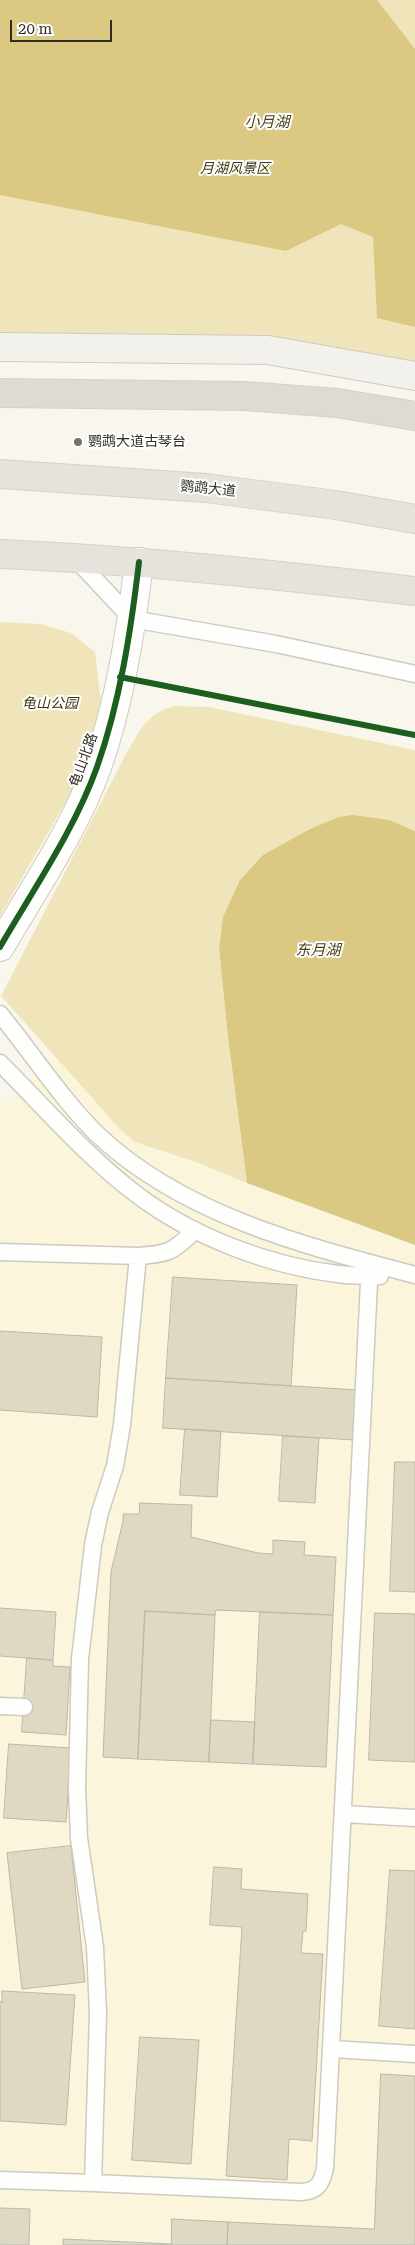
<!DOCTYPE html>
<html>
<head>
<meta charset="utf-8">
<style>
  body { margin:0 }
  #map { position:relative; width:415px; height:2245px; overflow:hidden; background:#f9f6ed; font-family:"Roboto Serif",serif }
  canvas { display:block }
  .scale { position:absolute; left:10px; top:20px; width:102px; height:22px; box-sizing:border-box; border:2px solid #302e22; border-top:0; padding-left:6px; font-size:15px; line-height:18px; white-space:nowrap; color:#302e22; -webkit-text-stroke:4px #fff; paint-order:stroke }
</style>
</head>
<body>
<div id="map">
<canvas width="415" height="2245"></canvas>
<div class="scale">20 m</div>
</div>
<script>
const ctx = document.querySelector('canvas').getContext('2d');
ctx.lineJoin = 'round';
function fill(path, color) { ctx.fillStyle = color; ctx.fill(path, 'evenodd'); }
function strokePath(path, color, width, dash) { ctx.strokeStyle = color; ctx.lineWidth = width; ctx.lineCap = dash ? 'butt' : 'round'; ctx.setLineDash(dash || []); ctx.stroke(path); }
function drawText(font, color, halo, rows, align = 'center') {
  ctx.font = font + ' "Roboto Serif","Noto Sans SC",serif'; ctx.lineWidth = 4; ctx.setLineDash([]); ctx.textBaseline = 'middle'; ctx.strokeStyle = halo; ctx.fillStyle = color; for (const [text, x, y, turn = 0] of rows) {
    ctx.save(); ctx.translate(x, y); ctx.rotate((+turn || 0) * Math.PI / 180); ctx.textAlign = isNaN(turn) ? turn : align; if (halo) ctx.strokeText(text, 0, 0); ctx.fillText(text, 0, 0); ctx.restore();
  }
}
fill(new Path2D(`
  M53,1053l67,76 34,21 47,14 84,34 130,47v1000h-415v-1142l11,-1z`), '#fbf5db');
fill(new Path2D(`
  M0,0h415v361l-113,-19 -101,-5 -201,-2z
  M0,622l40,2 31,9 24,19 7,58 -23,69 -79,137z
  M175,706l34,1 206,43v81l-26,-11 -51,-3 -30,13 -45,25 -23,25 -17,37 -4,31 9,89 19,146 -46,-19 -66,-22 -15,-13 -119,-133 126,-244c15,-24 19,-38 48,-46z`), '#f0e5ba');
fill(new Path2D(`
  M0,0h377l38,49v278l-38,-9 -4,-81 -32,-13 -55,27 -286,-56z
  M353,815l36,5 26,11v414l-168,-62 -19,-146 -9,-89 4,-31 17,-37 23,-25 45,-25 30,-13z`), '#dac883');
const building = new Path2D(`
  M173,1277l124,8 -6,101 -125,-8z
  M0,1331l102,6 -5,80 -97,-7z
  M166,1378l192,12 -4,50 -191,-12z
  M185,1429l36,2 -4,66 -37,-2z
  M283,1436l36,2 -4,65 -36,-2z
  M395,1462h20v130l-25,-1z
  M140,1503l52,2 -1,32 67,16 15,1v-14l32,2 -1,13 32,2 -3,58 -117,-5 -1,5 -70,-4 -7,148 -35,-2 8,-185 12,-51v-7h16z
  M0,1608l56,4 -3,48 -53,-4z
  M145,1611l70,4 -6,147 -71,-3z
  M260,1612l73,3 -7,152 -73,-3z
  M375,1613l40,1v148l-46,-2z
  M27,1658l26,2v6l17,1 -4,68 -44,-3z
  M211,1720l44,2 -2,42 -44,-2z
  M9,1744l62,4 -5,74 -62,-4z
  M71,1846l14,136 -63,7 -15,-136z
  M214,1867l28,2 -1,20 67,5 -2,37h-3l-2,22 22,1 -11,187 -23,-2 -2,41 -61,-4 16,-249 -32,-2z
  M390,1870l25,1v158l-36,-3z
  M2,1991l73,4 -9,130 -66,-4v-120l2,1z
  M140,2037l59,3 -8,124 -59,-4z
  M381,2074l34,2v169h-188l1,-23 146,7z
  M0,2208l30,1 -1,36h-29z
  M172,2219l56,3 -1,23h-164v-6l108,5z`);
fill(building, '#dfd9c3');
strokePath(building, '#bbb8ae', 1);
const service = new Path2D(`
  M74,557l58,62 144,25 139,30
  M0,1014c32,39 62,86 98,121 85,80 207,111 317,140
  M0,1063c44,44 86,93 136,131 55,42 133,72 202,80 14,2 28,2 42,2
  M0,1252l138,4c31,-2 35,-4 57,-26
  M138,1256l-16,169 -7,41 -15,46 -7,33 -13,114 -3,129 2,50 16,109 3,66 -5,170 208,9c17,-1 21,-9 24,-24l45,-905
  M0,1706l24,1
  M343,1814l72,4
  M332,2049l83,5
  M0,2180l93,3`);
const tertiary = new Path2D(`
  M0,947c33,-57 75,-118 97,-180 23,-65 34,-137 42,-205`);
const secondary = new Path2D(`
  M0,347l268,3 147,26`);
const primary = new Path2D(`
  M0,474l206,14 130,17 79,14
  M0,554c139,6 277,21 415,37`);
const trunk = new Path2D(`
  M0,393l245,3 92,7 78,13`);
strokePath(service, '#cdcbc1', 19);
strokePath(tertiary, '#cdcbc1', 30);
strokePath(secondary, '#cdcbc1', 30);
strokePath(primary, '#d3d2cc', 30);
strokePath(trunk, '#d3d2cc', 30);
strokePath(service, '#fefefc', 16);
strokePath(tertiary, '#fefefc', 28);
strokePath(secondary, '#f2f1ec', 28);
strokePath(primary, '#e6e3dc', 28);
strokePath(trunk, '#dedbd2', 28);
strokePath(new Path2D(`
  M120,677l295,58
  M0,947c33,-57 75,-118 97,-180 23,-65 34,-137 42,-205`), '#1b5e20', 6);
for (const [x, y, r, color] of [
  [78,442,5,"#767469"]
]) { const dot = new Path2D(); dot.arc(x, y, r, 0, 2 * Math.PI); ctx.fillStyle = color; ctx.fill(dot); strokePath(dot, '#fff', 2); }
drawText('italic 14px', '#40360c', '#fff', [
  ["月湖风景区",235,169],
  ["龟山公园",50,704]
]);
drawText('14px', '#302e22', '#fff', [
  ["鹦鹉大道古琴台",88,442]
], 'left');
drawText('14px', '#302e22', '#fff', [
  ["鹦鹉大道",208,489,6],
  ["龟山北路",84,760,-70]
]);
drawText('italic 15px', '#4d431b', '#fff', [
  ["小月湖",267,123],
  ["东月湖",318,951]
]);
</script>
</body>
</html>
